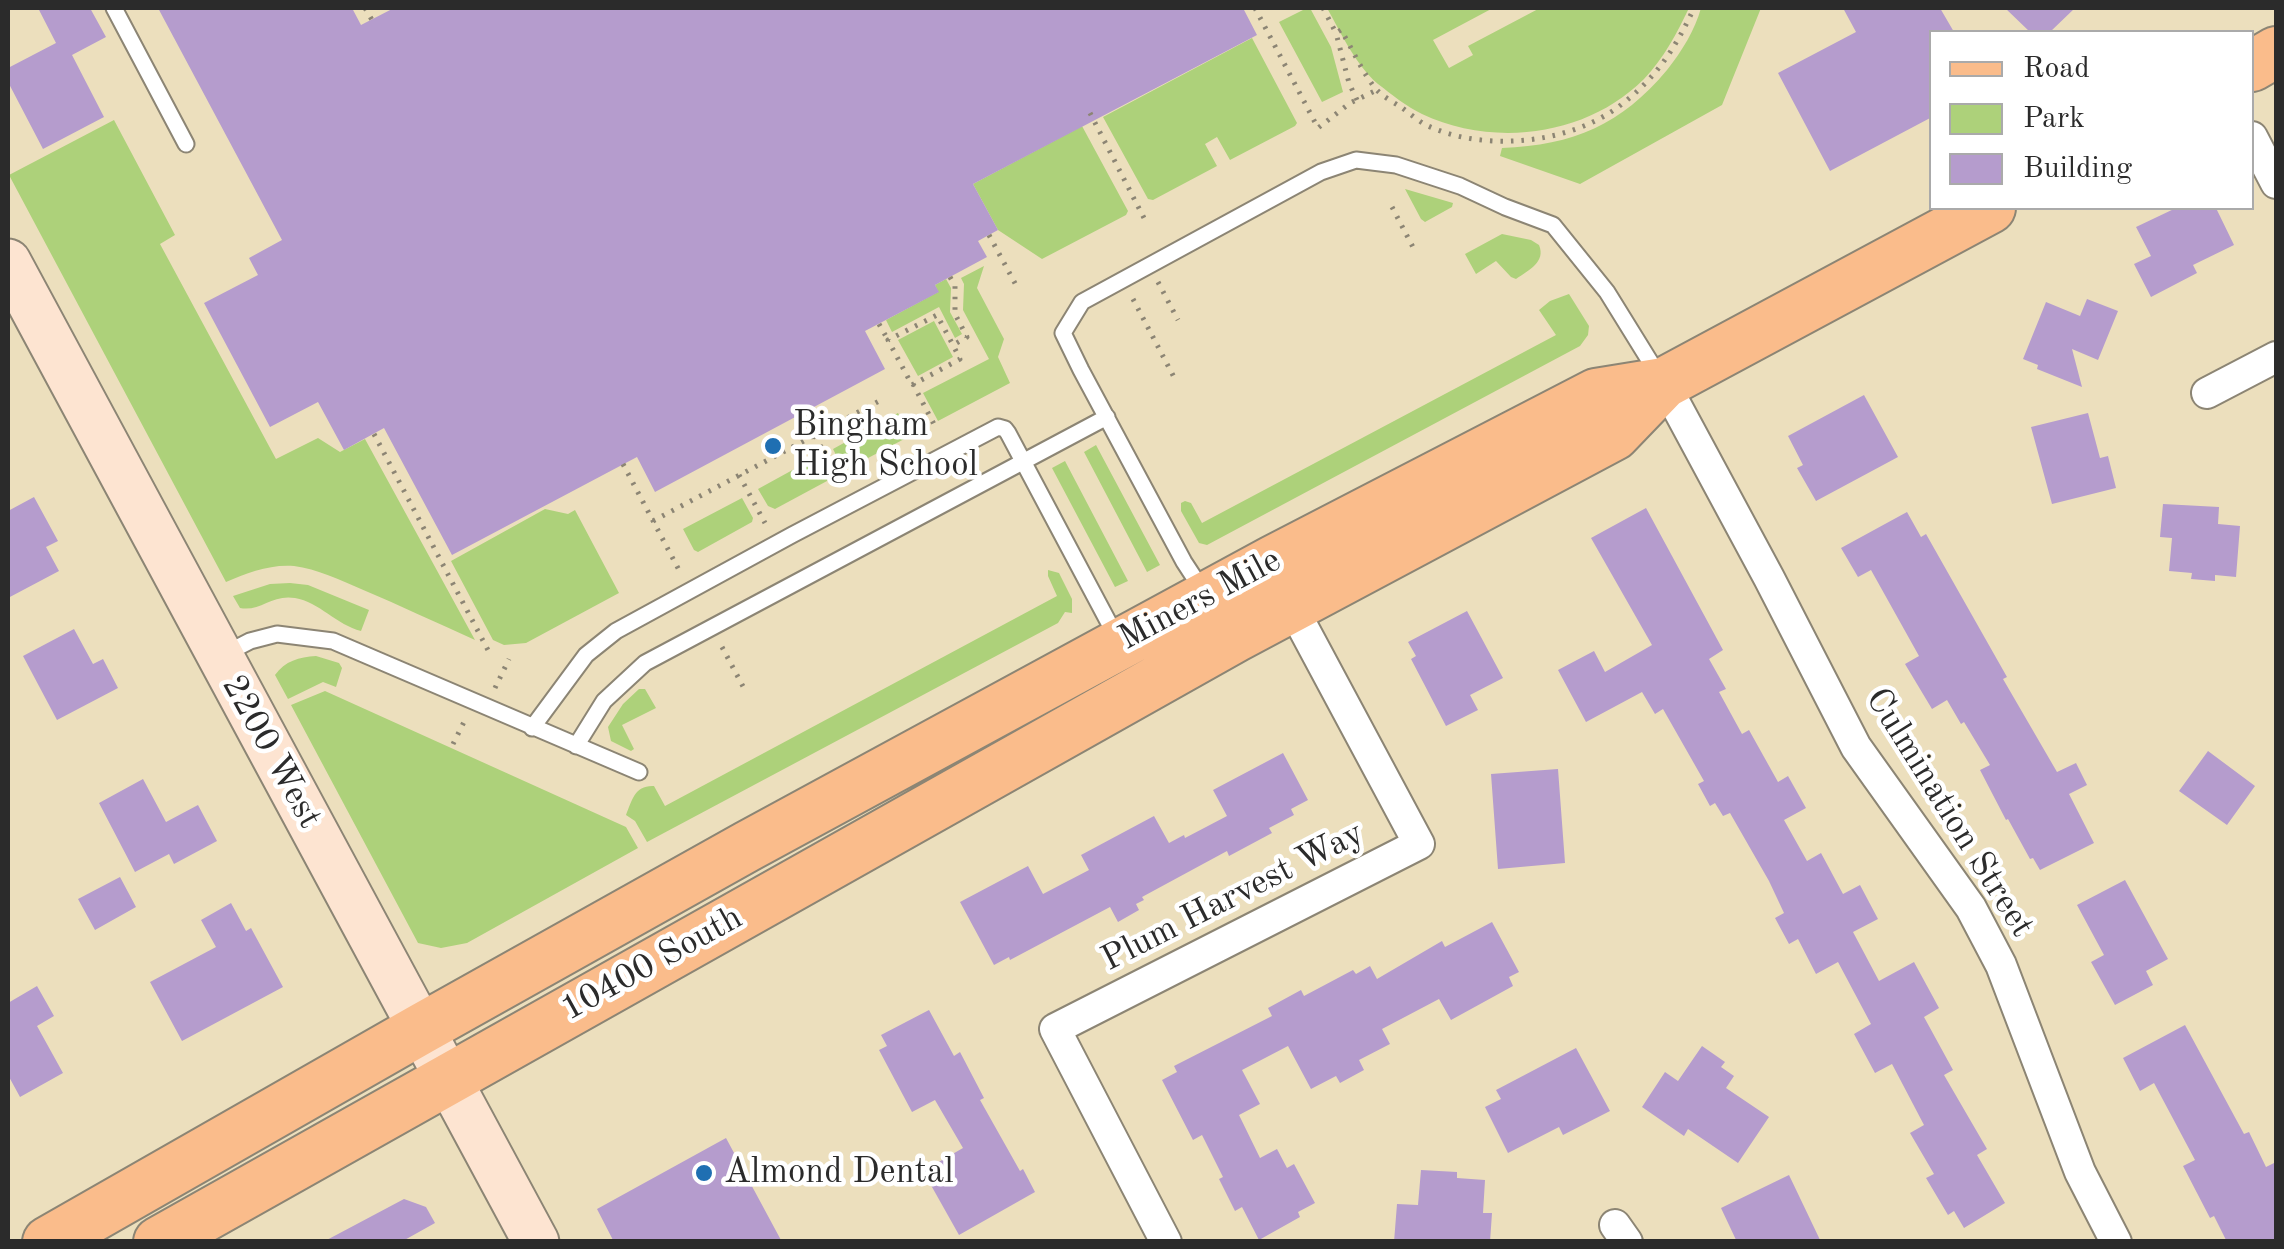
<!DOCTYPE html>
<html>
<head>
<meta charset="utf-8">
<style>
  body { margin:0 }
  #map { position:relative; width:2284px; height:1249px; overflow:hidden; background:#ecdfbd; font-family:"Old Standard TT",serif }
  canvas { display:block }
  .frame { position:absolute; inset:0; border:10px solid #2b2b2b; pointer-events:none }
  .legend { position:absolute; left:1929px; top:30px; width:325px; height:180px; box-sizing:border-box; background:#fff; border:2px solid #aaa; margin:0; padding:12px 18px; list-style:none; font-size:30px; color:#2b2b2b }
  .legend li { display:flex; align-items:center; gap:20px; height:50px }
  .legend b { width:50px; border:2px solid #aaa }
</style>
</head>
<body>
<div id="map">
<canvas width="2284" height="1249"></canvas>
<div class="frame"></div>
<ul class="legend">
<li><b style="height:12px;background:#fabc8b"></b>Road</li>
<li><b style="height:28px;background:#add17a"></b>Park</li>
<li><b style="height:28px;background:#b59ccd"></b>Building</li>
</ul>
</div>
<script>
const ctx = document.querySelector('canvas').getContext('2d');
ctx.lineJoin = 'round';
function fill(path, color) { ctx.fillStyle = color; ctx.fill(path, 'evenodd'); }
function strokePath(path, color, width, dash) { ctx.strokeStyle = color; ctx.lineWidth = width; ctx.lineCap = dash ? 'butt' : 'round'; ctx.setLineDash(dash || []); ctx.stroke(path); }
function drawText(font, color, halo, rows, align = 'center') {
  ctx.font = font + ' "Old Standard TT",serif'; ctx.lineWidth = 9; ctx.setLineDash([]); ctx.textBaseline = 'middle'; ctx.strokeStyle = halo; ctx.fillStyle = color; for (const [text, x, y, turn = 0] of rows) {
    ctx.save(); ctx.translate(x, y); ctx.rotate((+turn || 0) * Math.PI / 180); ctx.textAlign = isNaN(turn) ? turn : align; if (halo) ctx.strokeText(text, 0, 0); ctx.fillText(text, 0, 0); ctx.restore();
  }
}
fill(new Path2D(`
  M1307,8h3l21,39 12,45 -21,10 -43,-80z
  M1327,8h166l-60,32 16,28 24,-13 -5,-9 72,-38h149c-12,25 -25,50 -45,71 -57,57 -150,69 -222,35 -15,-7 -31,-20 -44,-30 -23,-20 -37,-51 -51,-76z
  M1701,8h60l-39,97 -142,79 -80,-28 2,-8c72,-3 119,-23 165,-78 15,-19 28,-40 34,-62z
  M1252,38l45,85 -2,3 -65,34 -13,-23 -12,7 12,22 -64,34 -5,-1 -45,-82z
  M114,120l61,115 -15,9 116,215 42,-21 22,14 25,-13 110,201c-38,-17 -76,-35 -114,-51 -21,-9 -44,-20 -67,-23 -24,-2 -47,7 -68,16l-217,-407z
  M1082,126l46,85 -2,4 -84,44 -44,-29 -25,-46z
  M1405,189l48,14 -1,4 -27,15 -4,-3z
  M1502,234l29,6 8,5c7,17 -10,25 -23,34l-5,-2 -15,-16 -20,13 -11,-20z
  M984,266l-7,22 27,51 -6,18 12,26 -72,38 -15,-28 66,-34 -26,-49 1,-26 -3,-6z
  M946,279l5,9 -1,24 12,22 -7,4 -16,-31 -47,25 -6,-12 52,-28 -3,-7z
  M1569,294l20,32 -1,9 -8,11 -373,199 -8,-2 -18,-32v-8l4,-2 6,2 11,20 354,-188 -17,-25 11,-9z
  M934,321l19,36 -35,19 -20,-36z
  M898,413l12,23 -61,32 -7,-1 -9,-18z
  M1096,445l64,120 -13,7 -63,-120z
  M818,456l11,20 -2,5 -52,28 -7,-3 -10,-17z
  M1065,461l63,120 -13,6 -63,-119z
  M742,498l11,20 -1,4 -54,30 -4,-2 -11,-21z
  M545,509l23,5 7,-4 44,83 -93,50 -22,2 -11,-5 -42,-79z
  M1048,570l11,3 13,26v14l-7,-1 -7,11 -411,219 -12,-21 -9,-6c6,-15 9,-30 28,-29l11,20 392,-210 -9,-20z
  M290,583l18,2 61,25 -8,21c-24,-6 -42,-29 -66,-33 -23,-4 -35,14 -55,10l-7,-12 37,-12z
  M316,656l23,7 3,5 -6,19 -13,-5 -35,17 -13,-24c10,-14 24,-18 41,-19z
  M639,689h6l11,19 -34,17 12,24 -3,2 -20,-10 -3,-14 15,-23z
  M325,691l301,136 12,21 -171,95 -26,5 -23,-5 -127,-238z`), '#add17a');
fill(new Path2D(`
  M38,8h52l16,29 -34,18 32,62 -61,32 -35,-67v-14l48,-25z
  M158,8h194l9,17 33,-17h849l14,27 -284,149 25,46 -20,11 9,16 -52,28 4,7 -74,39 20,38 -230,123 -18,-35 -185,98 -68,-127 -40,22 -26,-48 -48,25 -66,-124 54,-28 -9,-17 33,-18z
  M1843,8h97l14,24h-22v85l-102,54 -52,-98 78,-41z
  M2005,8h70l-25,24h-20z
  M2176,208h40l18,37 -41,20 4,8 -46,24 -17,-33 17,-8 -15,-29z
  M2087,299l31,12 -20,49 -26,-11 10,38 -45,-18 1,-4 -15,-6 23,-57 34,14z
  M1864,395l34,62 -82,44 -19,-33 6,-3 -15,-29z
  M2088,413l12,45 8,-2 8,32 -64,16 -21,-77z
  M34,497l24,44 -12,6 13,24 -51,27v-87z
  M2163,504l56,3 -1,17 22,2 -4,51 -21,-2v6l-24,-2 1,-6 -23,-2 3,-33 -12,-1z
  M1646,508l77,142 -14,9 17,30 -7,3 23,42 7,-4 29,52 10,-6 18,32 -22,12 23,41 14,-8 22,41 17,-9 18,34 -25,13 26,49 35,-19 25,46 -15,9 29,53 -9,5 43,74 -10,6 28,48 -41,25 -10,-17 -6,4 -22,-37 8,-4 -24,-41 14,-8 -32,-61 -17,9 -21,-39 17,-10 -33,-62 -22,12 -18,-35 -9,5 -14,-26 9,-5 -15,-32 -39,-68 -7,3 -8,-13 -5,3 -12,-22 6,-3 -41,-72 -8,5 -13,-22 -56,30 -28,-52 36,-19 11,21 47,-27 -61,-107z
  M1907,512l14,25 5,-3 81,143 -4,2 54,93 19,-9 11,22 -18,9 25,49 -54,27 -7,-12 -3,1 -22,-40 -2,1 -26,-50 10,-5 -26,-43 -3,2 -14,-24 -15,9 -27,-45 14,-8 -48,-86 -13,7 -17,-29z
  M1467,611l36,67 -33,17 8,15 -32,16 -35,-67 5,-3 -8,-14z
  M74,629l19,35 10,-5 15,29 -61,32 -34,-64z
  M2208,751l47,35 -28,39 -48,-34z
  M1283,753l25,47 -17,9 3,6 -25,13 3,5 -43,23 -2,-5 -85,46 2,3 -8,4 3,6 -21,12 -8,-15 -100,53 -1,-3 -15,8 -34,-63 68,-36 15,28 46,-24 -8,-15 73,-39 15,27 15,-8 1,3 42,-22 -14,-26z
  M1558,769l7,94 -67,6 -7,-95z
  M143,779l23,43 32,-17 19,36 -43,23 -5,-10 -34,18 -36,-69z
  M120,877l16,30 -41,23 -17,-31z
  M2125,880l43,79 -22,12 7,14 -38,20 -24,-43 13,-7 -27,-50z
  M231,903l15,28 5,-3 32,59 -101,54 -32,-59 66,-35 -15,-27z
  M1492,922l27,50 -10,5 4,9 -62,34 -12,-21 -57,30 8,15 -31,16 5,10 -24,13 -4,-7 -25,13 -23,-43 -46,24 18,34 -21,11 21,43 17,-9 10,19 7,-4 21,39 -17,9 2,5 -41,23 -17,-33 -7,4 -16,-32 4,-2 -21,-42 -9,5 -31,-60 15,-8 -3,-6 98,-50 -4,-8 33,-18 3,6 49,-26 3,4 14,-8 7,13 65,-38 3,6z
  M37,986l17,30 -17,10 26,47 -43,24 -12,-22v-72z
  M929,1010l25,46 6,-4 24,46 -4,2 40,71 3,-2 12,23 -76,43 -36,-64 40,-23 -28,-48 -23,12 -33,-62 8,-4 -6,-11z
  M2185,1025l59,109 5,-2 17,35 10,-5v80h-49l-13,-26 -4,2 -27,-52 12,-6 -41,-77 -14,8 -17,-33z
  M1702,1046l23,16 -4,5 13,9 -8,12 43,29 -31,46 -50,-34 -4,7 -42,-29 23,-35 13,9z
  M1576,1048l34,63 -47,24 -4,-8 -51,26 -23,-46 16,-8 -5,-9z
  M726,1138l56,104h-168l-17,-33z
  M1421,1170l36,2v6l28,2 -2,33h9l-2,29h-96l3,-38 21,1z
  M1789,1175l32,67h-84l-16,-34z
  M404,1199l22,8 9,16 -34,19h-78z`), '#b59ccd');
const lane = new Path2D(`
  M114,8l72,136
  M1203,591l-19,-29 -103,-192 -18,-37 19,-31 239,-130 35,-12 40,5 64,21 45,21 48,18 54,67 52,84
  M223,655l27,-14 27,-7 56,7 306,131
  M532,728l54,-73 30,-24 176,-96 206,-108 7,2 3,4 110,207
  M576,746l28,-45 41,-38 462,-246`);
const street = new Path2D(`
  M2252,137l24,46
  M1664,383l105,195 87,169 115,161 30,57 79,207 36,70
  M2207,393l69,-36
  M1615,1225l12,17
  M1166,1242l-111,-213 364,-185 -127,-237`);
const secondary = new Path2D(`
  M8,262l528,980`);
const primary = new Path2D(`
  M2252,66l24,-14
  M48,1242l373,-213 327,-183 525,-285 323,-167 68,-11
  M159,1242l1076,-605 379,-202 50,-52 326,-175`);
strokePath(lane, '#8c8574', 19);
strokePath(street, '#8c8574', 34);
strokePath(secondary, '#8c8574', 49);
strokePath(primary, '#8c8574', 54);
strokePath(new Path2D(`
  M365,8l7,12
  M1255,8l63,120 32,-25 27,-13
  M1323,8l13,25
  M1357,100l-8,-17 -13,-50 5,-3c11,18 22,44 35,59 6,7 17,13 25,18 8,6 16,13 25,18 58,28 146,19 196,-21 35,-27 54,-57 72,-96
  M1090,113l55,107
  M1392,207l24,46
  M989,235l28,52
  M950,277l5,9v28l12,23 -14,8 -16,-30 -49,25 24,45 48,-26 -7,-14
  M1158,282l20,38
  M1133,299l43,82
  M879,324l9,16
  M913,384l24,46
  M374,434l115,218
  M815,436l25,46
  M623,464l56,106
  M739,475l26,48
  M653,521l230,-122
  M722,647l24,45
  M495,688l14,-29
  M453,744l12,-24`), '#8c8574', 5, [2.5, 8]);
strokePath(lane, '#fff', 15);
strokePath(street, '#fff', 30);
strokePath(secondary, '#fde4d1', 45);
strokePath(primary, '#fabc8b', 50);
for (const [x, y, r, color] of [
  [773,446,10,"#1f6fb2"],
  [704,1173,10,"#1f6fb2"]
]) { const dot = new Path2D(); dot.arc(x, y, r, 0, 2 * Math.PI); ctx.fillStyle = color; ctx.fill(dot); strokePath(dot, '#fff', 4); }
drawText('35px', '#2b2b2b', '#fff', [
  ["Bingham",793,426],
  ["High School",793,466],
  ["Almond Dental",724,1173]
], 'left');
drawText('35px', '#2b2b2b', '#fff', [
  ["Miners Mile",1200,600,-28],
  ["2200 West",271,752,61],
  ["Culmination Street",1949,813,58],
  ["Plum Harvest Way",1233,897,-27],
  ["10400 South",652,964,-29]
]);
</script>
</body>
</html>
